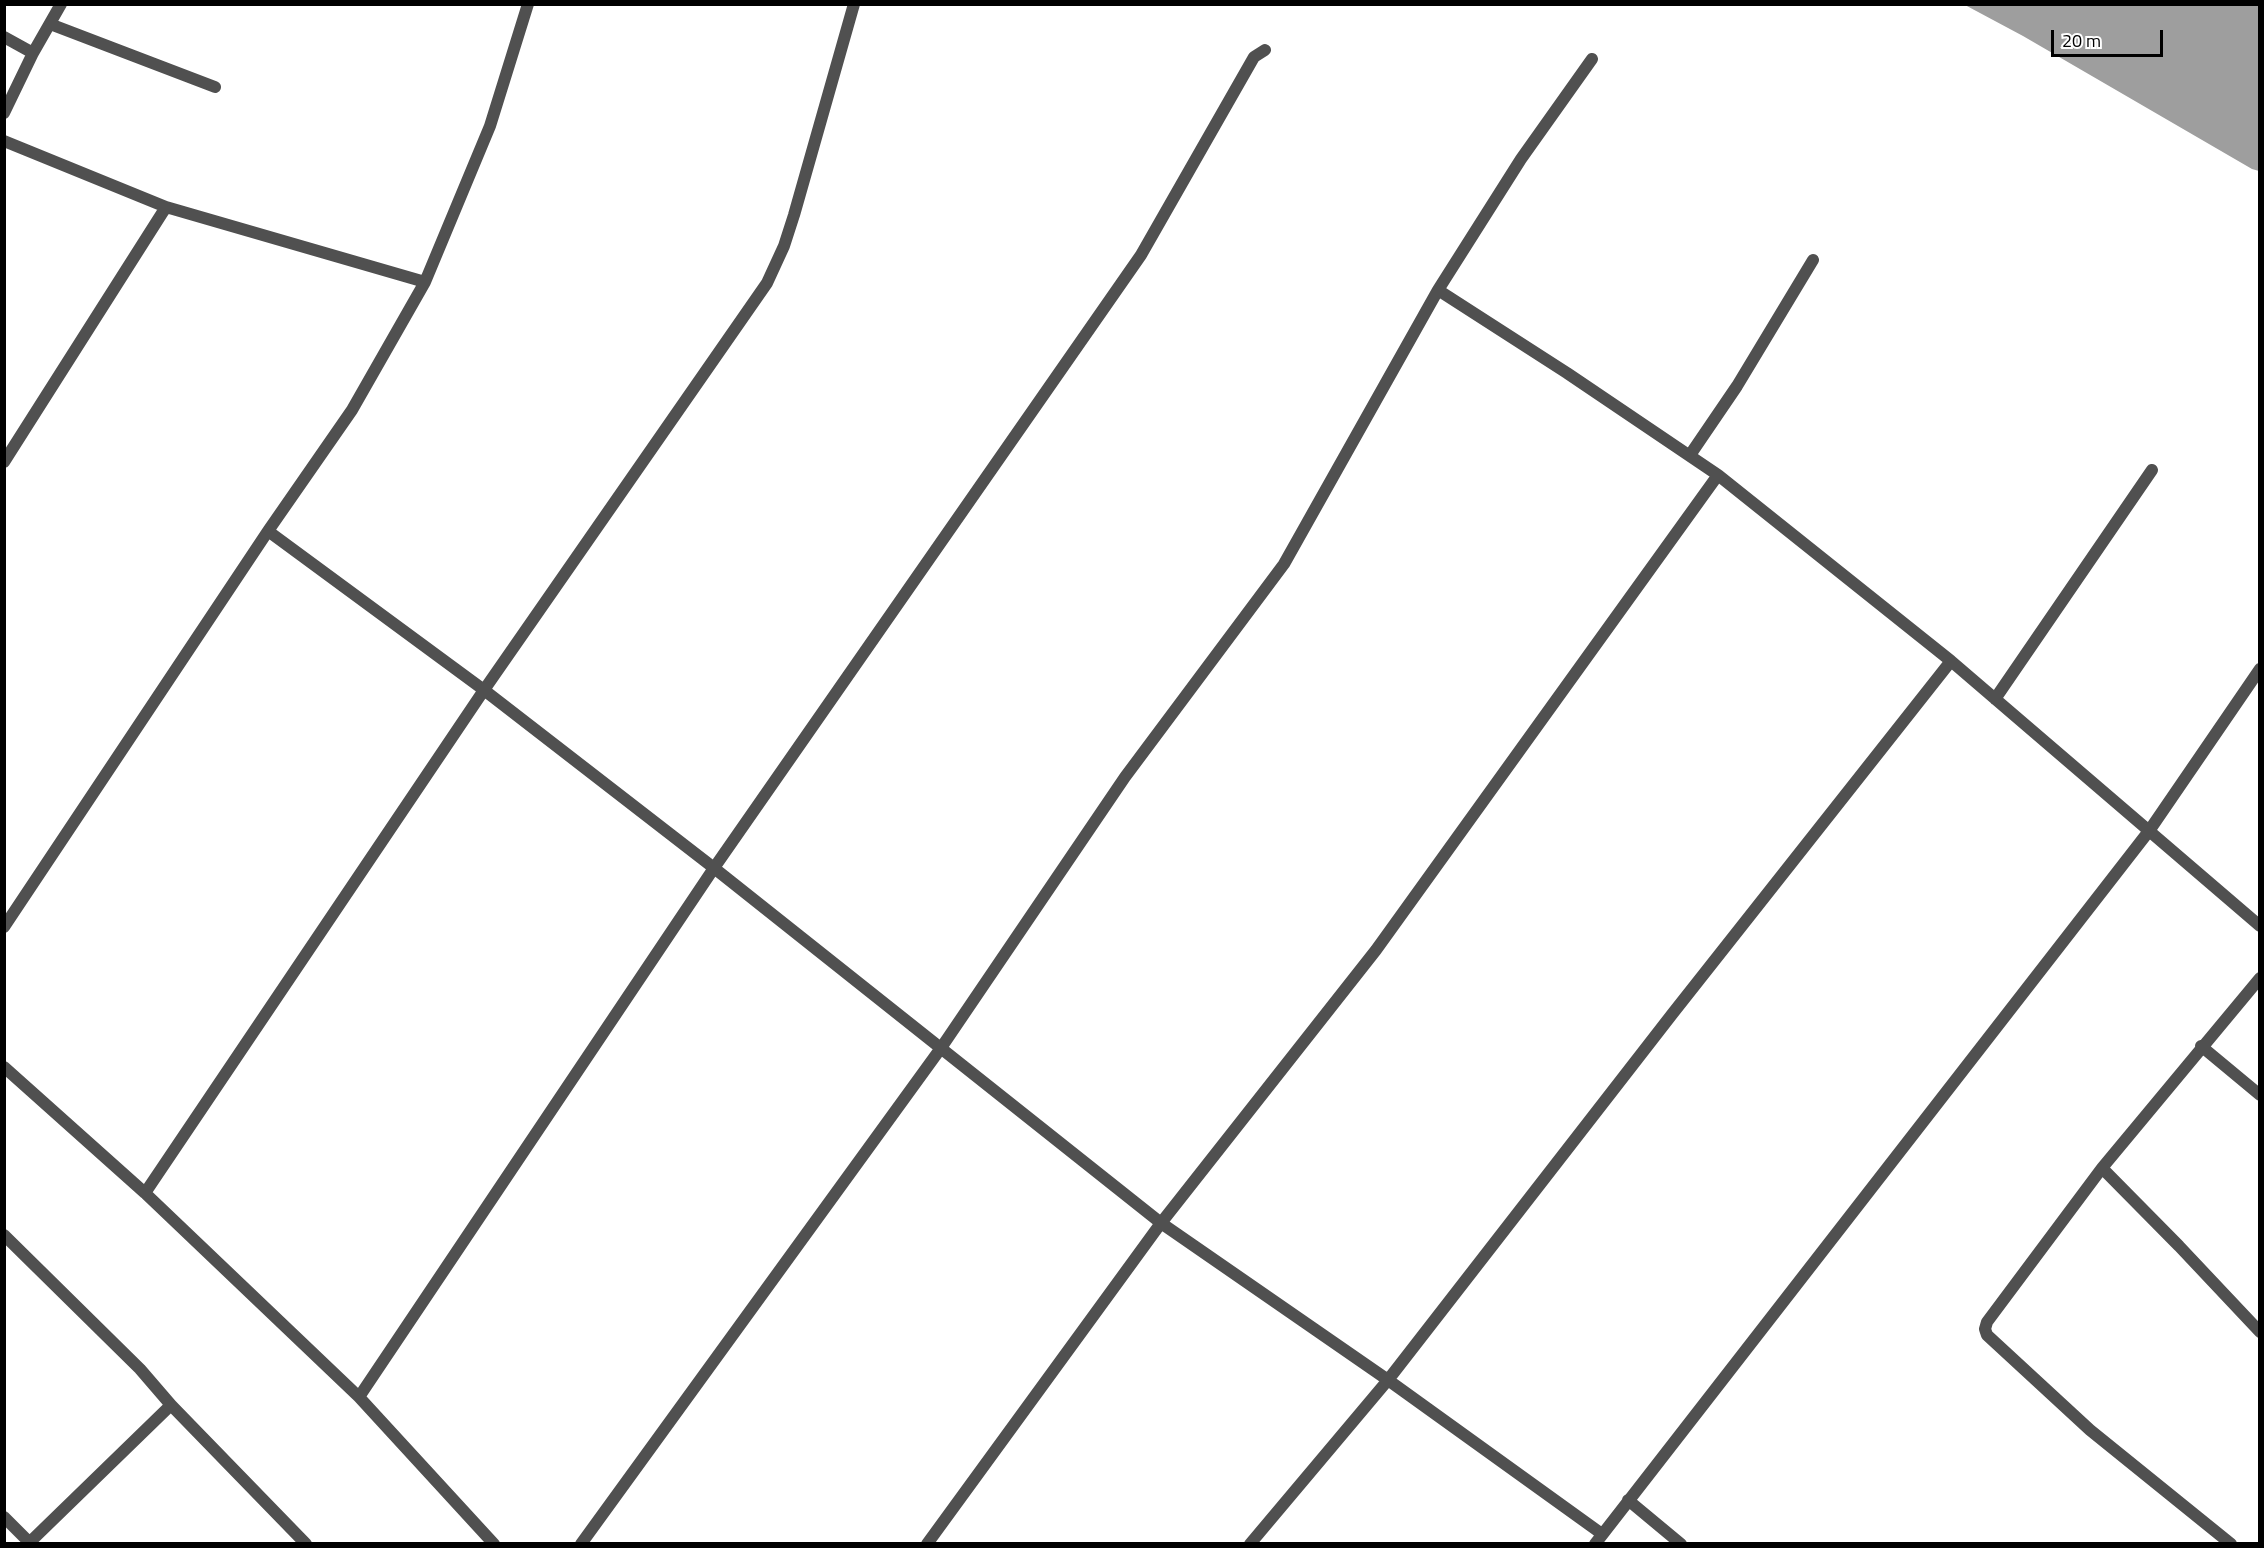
<!DOCTYPE html>
<html>
<head>
<meta charset="utf-8">
<style>
  body { margin:0 }
  #map { position:relative; width:2264px; height:1548px; overflow:hidden; background:#fff; font-family:"Titillium Web",sans-serif }
  canvas { display:block }
  .frame { position:absolute; inset:0; border:6px solid #000; pointer-events:none }
  .scale { position:absolute; left:2051px; top:30px; width:112px; height:27px; box-sizing:border-box; border:3px solid #000; border-top:0; padding-left:8px; font-size:18px; line-height:21px; white-space:nowrap; color:#000; -webkit-text-stroke:4px #fff; paint-order:stroke }
</style>
</head>
<body>
<div id="map">
<canvas width="2264" height="1548"></canvas>
<div class="frame"></div>
<div class="scale">20 m</div>
</div>
<script>
const ctx = document.querySelector('canvas').getContext('2d');
ctx.lineJoin = 'round';
function fill(path, color) { ctx.fillStyle = color; ctx.fill(path, 'evenodd'); }
function strokePath(path, color, width, dash) { ctx.strokeStyle = color; ctx.lineWidth = width; ctx.lineCap = dash ? 'butt' : 'round'; ctx.setLineDash(dash || []); ctx.stroke(path); }
fill(new Path2D(`
  M1965,5h294v166l-7,-2 -229,-133z`), '#9e9e9e');
strokePath(new Path2D(`
  M50,24l165,63
  M4,37l29,16
  M4,113l29,-60 28,-49
  M4,141l162,66 259,75
  M1438,290l129,83 151,102 233,186 309,265
  M1690,455l47,-69 76,-126
  M4,462l162,-255
  M268,531l216,159 230,178 447,355 227,157 214,154
  M1995,699l157,-229
  M4,927l264,-396 84,-121 73,-128 65,-156 38,-122
  M2201,1046l59,49
  M4,1067l141,126 214,204 135,147
  M2102,1168l77,78 81,86
  M145,1193l339,-503 283,-407 17,-37 10,-31 60,-211
  M4,1235l136,134 31,36 135,139
  M359,1397l355,-529 427,-613 113,-198 11,-7
  M1628,1500l53,44
  M4,1517l27,27
  M30,1542l141,-137
  M581,1544l360,-496 184,-271 159,-213 154,-274 83,-131 71,-100
  M927,1544l234,-321 215,-273 342,-475
  M1250,1544l138,-164 285,-367 278,-352
  M1595,1544l554,-713 111,-162
  M2231,1544l-141,-114 -103,-95 -2,-6 2,-7 115,-154 158,-190`), '#505050', 12);
</script>
</body>
</html>
